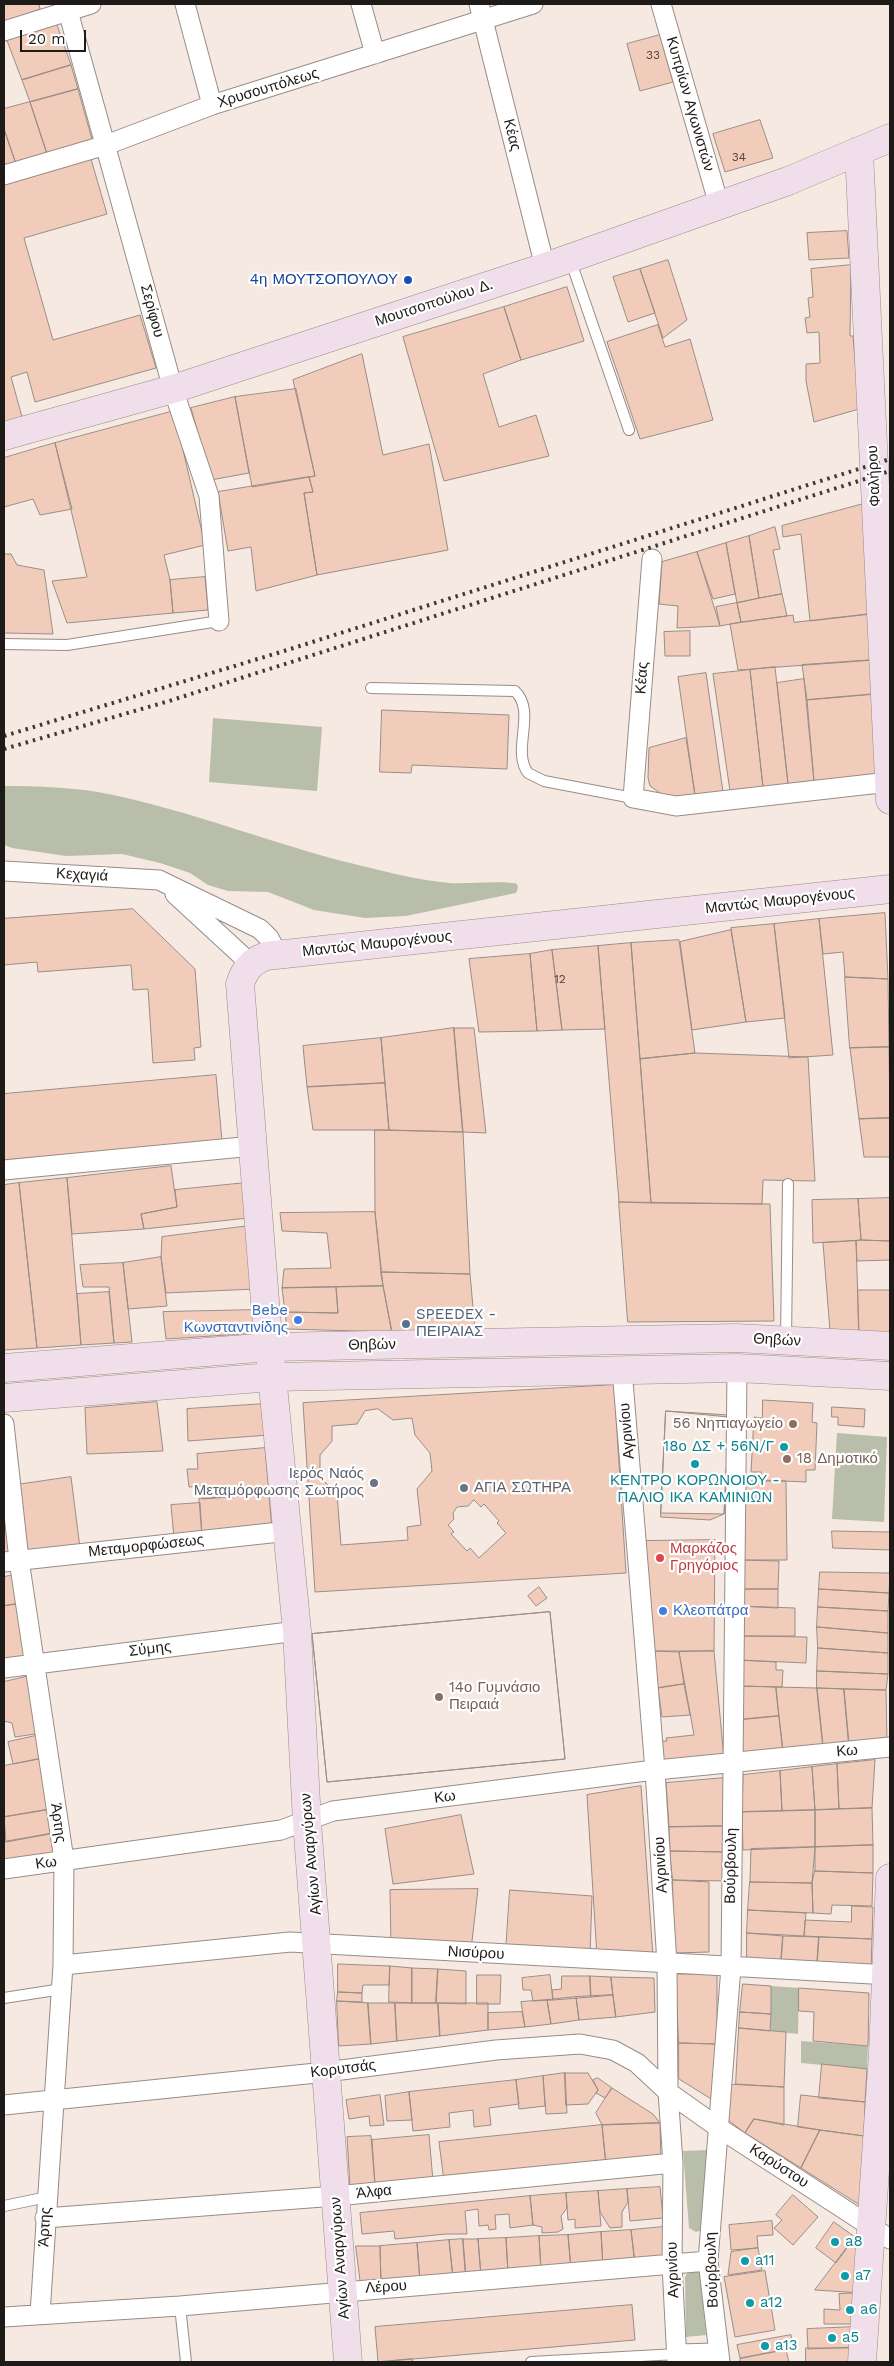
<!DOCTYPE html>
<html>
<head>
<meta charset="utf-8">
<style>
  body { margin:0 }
  #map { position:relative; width:894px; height:2366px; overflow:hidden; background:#f6e9e2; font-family:"Work Sans",sans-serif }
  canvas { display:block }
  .frame { position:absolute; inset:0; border:5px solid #1e1a17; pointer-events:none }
  .scale { position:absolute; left:20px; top:30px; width:66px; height:22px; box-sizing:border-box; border:2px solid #1e1a17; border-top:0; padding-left:6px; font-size:15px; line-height:18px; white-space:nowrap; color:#1e1a17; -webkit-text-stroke:4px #fff; paint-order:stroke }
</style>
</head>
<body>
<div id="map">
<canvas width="894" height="2366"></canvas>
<div class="frame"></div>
<div class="scale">20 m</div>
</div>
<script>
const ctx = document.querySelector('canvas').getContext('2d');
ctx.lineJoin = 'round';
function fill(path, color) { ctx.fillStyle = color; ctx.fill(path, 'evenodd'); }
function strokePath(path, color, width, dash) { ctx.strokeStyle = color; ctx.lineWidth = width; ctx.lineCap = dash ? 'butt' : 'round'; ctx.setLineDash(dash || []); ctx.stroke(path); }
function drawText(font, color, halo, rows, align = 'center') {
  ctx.font = font + ' "Work Sans",sans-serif'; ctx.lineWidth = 4.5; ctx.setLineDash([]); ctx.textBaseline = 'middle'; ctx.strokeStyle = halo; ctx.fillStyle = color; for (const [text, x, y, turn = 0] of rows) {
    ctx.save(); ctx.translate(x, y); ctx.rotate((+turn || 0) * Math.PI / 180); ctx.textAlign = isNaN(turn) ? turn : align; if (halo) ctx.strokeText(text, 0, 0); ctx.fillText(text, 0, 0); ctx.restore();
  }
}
fill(new Path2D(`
  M213,718l109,9 -5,64 -108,-9z
  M4,786c31,0 63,1 94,6 95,18 183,56 277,77 24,6 50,12 75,14 15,1 58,-3 67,1l1,4 -2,5 -5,1 -105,22 -41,2 -51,-8 -46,-18 -40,-1 -20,-6 -18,-12 -30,-10 -38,-9 -56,2 -54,-8 -8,-3z
  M837,1433l50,4 -3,85 -52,-3z
  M771,1986l28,2 -1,46 -28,-3z
  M801,2041l67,5 -1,23 -66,-6z
  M709,2150l-7,80 -6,2 -7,-4 -6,-77z
  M695,2268l5,6 6,61 -20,2 -1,-60 5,-8z`), '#b8bea9');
const building = new Path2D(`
  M4,4h35l1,5 -36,13z
  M56,22l15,43 -49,15 -16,-42z
  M660,35l13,47 -33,9 -13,-47z
  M71,65l7,24 -48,13 -8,-22z
  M78,89l15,54 -45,14 -18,-55z
  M30,102l18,55 -32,7 -12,-35v-20z
  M760,120l13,38 -48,14 -12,-38z
  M4,129l12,35 -12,3z
  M91,159l16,55 -83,24 29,102 87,-25 16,53 -121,34 -8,-30 -16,5 13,47 -20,6v-247z
  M847,231l2,27 -40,2 -2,-27z
  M668,260l19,60 -24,18 -23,-69z
  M851,265l-1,71h3l6,73 -45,13 -8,-41v-17l14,-1 -1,-31 -12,1 -2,-15 5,-1 -2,-19 5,-1 -2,-28z
  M640,269l15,44 -27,9 -15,-45z
  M567,287l17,54 -63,19 -17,-53z
  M504,307l17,53 -38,14 16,53 37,-12 13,41 -105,25 -41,-144z
  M658,325l7,22 25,-8 23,81 -73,19 -33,-97z
  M362,354l21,101 46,-11 19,106 -131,25 -13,-82 9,-1 -4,-15 6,-1 -22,-96z
  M296,389l19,87 -63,11 -17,-90z
  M235,397l14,76 -38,7 -20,-72z
  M174,411l31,134 -41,10 6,25 3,33 -106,10 -15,-42 35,-4 -32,-134z
  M55,443l17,66 -32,6 -7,-16 -29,8v-49z
  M309,477l4,15 -9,1 13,82 -61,16 -5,-44 -23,4 -10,-59z
  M867,503l4,111 -61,7 -9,-87 -18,3 -1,-11z
  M775,527l5,22 -7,1 9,44 -23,4 -10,-62z
  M749,536l10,62 -22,5 -11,-60z
  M726,543l9,51 -22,5 -16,-47z
  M697,552l23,74 -43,2 1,-22 -19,-2 3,-42z
  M4,554h7l6,11 27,5 9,64 -49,-1z
  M205,577l3,33 -35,3 -3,-33z
  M782,594l5,22 -46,6 -4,-19z
  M737,603l4,19 -21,4 -4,-19z
  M871,614l3,46 -136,10 -8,-46 63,-9 1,7z
  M690,631v25h-25l-1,-24z
  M874,660l2,34 -69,6 -5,-35z
  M775,667l13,117 -25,3 -13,-117z
  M750,670l13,117 -33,4 -17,-117z
  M706,673l17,119 -28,3 -17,-118z
  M804,679l10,102 -26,3 -11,-101z
  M876,694l7,81 -69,6 -7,-81z
  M382,710l127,5 -2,54 -95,-4 -1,8 -31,-1z
  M686,738l9,57 -28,3 -17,-12 -2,-8 1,-30z
  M133,909l62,60 6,78 -7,1 1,12 -42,3 -5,-74 -15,1 -2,-25 -93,7 -1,-10 -33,3v-50v3z
  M885,913l3,66 -43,-2 -2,-25 -20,2 -4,-35z
  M819,919l14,136 -44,3 -15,-134z
  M774,924l11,94 -39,4 -15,-94z
  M731,930l15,92 -54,8 -12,-88z
  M679,940l16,113 -55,6 -9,-116z
  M631,943l9,116 11,144 -32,-1 -21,-256z
  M598,946l7,83 -43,1 -10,-80z
  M552,950l10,80 -25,1 -7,-77z
  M530,954l7,77 -58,1 -10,-73z
  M845,977l43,2 1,68 -39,1z
  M454,1028l9,104 -74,-2 -8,-92z
  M454,1028h20l12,105 -23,-1z
  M381,1038l4,45 -78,4 -4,-41z
  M889,1047l1,71 -31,1 -9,-71z
  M695,1053l113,4 7,124 -52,-1 -1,24 -111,-1 -11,-144z
  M216,1075l6,66 -218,19v-66z
  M385,1083l4,47h-76l-6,-43z
  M890,1118v39h-26l-5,-38z
  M375,1130l88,2 7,142 -89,-2 -6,-60z
  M171,1166l6,41 -36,7 3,15 -72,5 -5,-56z
  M67,1178l14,167 -44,3 -18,-165z
  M19,1183l18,165 -33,2v-165z
  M246,1183l2,35 -104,11 -3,-15 36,-7 -2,-17z
  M890,1198v43l-29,-1 -3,-41z
  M858,1199l3,41 -48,3 -1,-43z
  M619,1202l151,2 4,117 -146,1z
  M375,1212l8,74 -101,2 2,-19 47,-1 -4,-35 -45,-2 -2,-18z
  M249,1226l6,63 -89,4 -5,-36 1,-20z
  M861,1240l29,1v19l-33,1 -1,-20z
  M856,1241l3,92 -29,-2 -7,-88z
  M161,1257l6,49 -39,3 -5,-46z
  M123,1263l9,79 -18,1 -5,-56h-26l-3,-22z
  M381,1272l89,2 5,55 -83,3z
  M383,1286l9,46 -105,-3 -2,-17 53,1 -2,-26z
  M336,1287l2,26 -53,-1 -3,-24z
  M858,1290h32v46l-31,-3z
  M109,1292l5,51 -33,2 -4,-51z
  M256,1310l2,23 -92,6 -3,-27z
  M614,1385l12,188 -311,19 -12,-189z
  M763,1400l50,3 -1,19 5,1 -2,47h-9v12l-45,-2v-8h-10l3,-55 8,1z
  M157,1402l6,49 -76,3 -2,-46z
  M265,1404l4,31 -81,6 -1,-32z
  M832,1407l33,2 -1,18 -26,-2v-8h-6z
  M378,1409l15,11 19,-2 3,17 15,18 2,18 -15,18 4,36 -14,2 1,13 -67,5 -4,-51 -17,-17v-22l12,-14v-15l25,-2 8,-13z
  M666,1411l63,6 -5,97 -63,-1z
  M666,1411l63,4 -5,99 -14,6 -49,-3z
  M265,1448l4,46 -66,5 -1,-13 -13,1 -2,-18h11l-1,-15z
  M71,1477l9,71 -55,6 -9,-69z
  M739,1481h47l1,79h-48z
  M269,1494l3,36 -70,6 -3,-37z
  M474,1500l7,7 3,-3 15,17 -2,2 9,10 -27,25 -9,-10 -3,3 -16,-17 3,-2 -6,-7 6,-6 -1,-6 4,-6 11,-1z
  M200,1503l2,33 -28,2 -3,-33z
  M10,1523l3,35 -9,2v-36z
  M832,1531l58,1v18l-57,-2z
  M715,1540l-1,111h-68l-3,-110z
  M739,1560l40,1 -1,28h-39z
  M820,1572l70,1 -1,20 -70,-4z
  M15,1575l7,28 -18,3v-29z
  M539,1587l8,11 -11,8 -8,-10z
  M739,1589h39v19l-40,-2z
  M819,1589l70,4 -1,18 -70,-4z
  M22,1603l10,61 -28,3v-61z
  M738,1606l57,2v28h-57z
  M818,1607l70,4v22l-71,-6z
  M550,1612l15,147 -238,23 -15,-148z
  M550,1612l15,147 -238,23 -15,-148z
  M817,1627l71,6v20l-70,-5z
  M738,1636l69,1 -1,26 -68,-3z
  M818,1648l70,5v21l-71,-3z
  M653,1651l26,1 5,32 -26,4z
  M714,1651l10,108 -60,6 -2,-24h5l-1,-3 28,-3 -15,-83z
  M738,1660l38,2v8h7l-1,17 -44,-1z
  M817,1671l71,3 -2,16 -69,-2z
  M34,1675l8,58 -27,4 -3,-14 -8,-2v-39z
  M684,1684l6,31 -28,2 -4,-29z
  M738,1686l38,1 3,29 -42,4z
  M776,1687l41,1 6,57 -40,5z
  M817,1688l27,1 5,55 -26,1z
  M844,1689l42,1 1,52 -38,2z
  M779,1716l4,34 -45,4 -1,-34z
  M40,1735l4,23 -31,6 -5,-22z
  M44,1758l8,51 -48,8v-51z
  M875,1760l-3,48 -33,1 -2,-45z
  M837,1764l2,45 -24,1 -3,-43z
  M812,1767l3,43 -33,1 -2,-40z
  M780,1771l2,40 -40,1 1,-37z
  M725,1778v48l-56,1 -3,-44z
  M641,1786l12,171h-56l-10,-162z
  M872,1808l1,37 -58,2v-37z
  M52,1809l3,24 -49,9 -2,-25z
  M815,1810v37l-72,3 -1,-38z
  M461,1815l13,59 -81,10 -8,-55z
  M725,1826l1,26 -56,-1 -1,-24z
  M55,1833l2,28 -53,5v-24z
  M873,1845v28l-58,-2v-24z
  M815,1847l-3,36 -62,-1 1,-33z
  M670,1851l56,1v29l-53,-1z
  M815,1871l58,2 -1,33 -40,-1 -1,9 -18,-1 -1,-30z
  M673,1880l36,2v70l-35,1z
  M750,1882l62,1 1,30 -65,-3z
  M478,1889l-7,61 -80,-2 -1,-58z
  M510,1890l82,6 -2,60 -84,-5z
  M852,1906l21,1 -1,32 -68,-3 1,-16 46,2z
  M748,1910l58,3 -2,23 -57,-3z
  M747,1933l36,3 -2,27h-34z
  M783,1936l36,1 -2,29 -36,-3z
  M819,1937l53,2 -1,31 -54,-4z
  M338,1964l52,2 -1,19h-26l-1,8 -24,-1z
  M390,1966l22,2v35l-23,-1z
  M412,1968l26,1 -2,34h-24z
  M438,1969l28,2v33l-30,-1z
  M676,1974h41v70l-38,-1z
  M477,1975h24l-1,29h-23z
  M550,1975l3,25 -20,1 -2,-11h-8l-1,-12z
  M562,1976h28l1,21 -38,3 -1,-10 9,-1z
  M590,1976l21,1 2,18 -22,2z
  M611,1977l43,1 1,34 -39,5z
  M743,1984l28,2v28l-31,-2z
  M799,1988l70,5 -1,53 -55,-5 1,-29 -15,-1z
  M338,1992l24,1v9l-25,-1z
  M613,1995l3,22 -37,3 -3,-23z
  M576,1997l3,23 -28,4 -4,-24z
  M547,2000l4,24 -26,3 -4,-25z
  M337,2001l31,2 3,41 -32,2z
  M368,2003h27l2,38 -26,3z
  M395,2003h43l2,33 -43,5z
  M438,2003h50v27l-48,6z
  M522,2012l3,15 -37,3v-17z
  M740,2012l31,2 -1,17 -31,-3z
  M739,2028l47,4 -2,55 -48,-3z
  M679,2043l38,1 -1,58 -37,-23z
  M822,2064l45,5 -2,33 -46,-4z
  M565,2073l2,40 -21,1 -3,-38z
  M565,2073h23l10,17 -10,14 -22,1z
  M543,2076l2,30 -26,3 -3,-29z
  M598,2078l14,10 -7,10 -9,-5 2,-3 -5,-10z
  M516,2080l3,24 -30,4 2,17 -17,2 -1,-17 -24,3 1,14 -37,4 -4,-39z
  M726,2084l58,3v38l-30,-6 -9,14 -21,-16z
  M612,2088l41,26 7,9 -58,2 -6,-12z
  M409,2092l3,28 -25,1 -2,-25z
  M380,2095l4,30 -14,1 -1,-10 -20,3 -3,-19z
  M801,2095l64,7 -1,34 -66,-9z
  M754,2119l66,11 -19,38 -56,-35z
  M660,2123l1,39 -55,3 -4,-40z
  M602,2125l4,40 -162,16 -5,-39z
  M820,2130l44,6 -4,69 -59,-37z
  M429,2135l4,46 -58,4 -3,-45z
  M371,2136l4,49 -25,2 -3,-50z
  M660,2187l3,31 -33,3 -3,-32z
  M627,2189l1,13 -6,10v15l-12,1 -10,-16 -2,-21z
  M598,2191l3,35 -26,2v-9l-7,1 -2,-27z
  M566,2193l1,15 -6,8 2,13 -5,3 -16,1v-6l-9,-2 -3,-29z
  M793,2195l25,22 -25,28 -19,-17 8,-8 -6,-5z
  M530,2196l3,29 -23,3 -1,-14 -14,1 1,14 -7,1 -1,-5 -9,1 -1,-17 -13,2 2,23h-21l-51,5 -1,-8 -32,3 -2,-21z
  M772,2221l1,14 -16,1 1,12 -27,2 -2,-25z
  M834,2222l21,15 -19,26 -20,-15z
  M663,2227l3,34 -31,3 -4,-34z
  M631,2230l4,34 -32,3 -2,-35z
  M601,2232l2,35 -32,2 -3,-34z
  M568,2235l3,34 -30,2 -2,-35z
  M539,2236l2,35 -33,2 -2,-35z
  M855,2237l11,3 -4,53 -47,-3z
  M506,2238l2,35 -27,3 -3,-37z
  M463,2239l3,38 -13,1 -4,-38z
  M463,2239h15l3,37 -15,1z
  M449,2240l4,38 -33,3 -3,-38z
  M417,2243l3,38 -39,2 -1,-37z
  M356,2246h24l1,37 -20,2z
  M758,2248l4,22 -34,5 3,-23z
  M765,2271l10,59 -40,7 -11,-60z
  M862,2293l-2,31h-36v-15l16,1 -1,-16z
  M632,2305l3,35 -257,22 -3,-35z
  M856,2327l1,20 -49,2 -1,-20z
  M791,2335l3,13 -54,10 -3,-13z
  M806,2348h49l-1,14h-48z
  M786,2350l3,12h-49v-3z
  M412,2359l1,3h-35z`);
fill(building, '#f2ccba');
strokePath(building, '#998d87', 1);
const lane = new Path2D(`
  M570,259l59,171
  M4,644l63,1 152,-24
  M371,688l144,3c22,21 -4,59 13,82l16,8 89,17
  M786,1340l2,-156
  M4,1998l58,-9
  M4,2206l43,-9
  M180,2306l6,56
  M531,2362l146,-8`);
const street = new Path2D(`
  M66,4l107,385 36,107 10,125
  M185,4l27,101
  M361,4l14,50
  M479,4l66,263
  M661,4l58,201
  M4,31l87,-27
  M4,175l102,-30 106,-40 321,-101
  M652,559l-19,239 43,8 213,-24
  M4,871l155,9 101,49 9,9 9,17
  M175,894l76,70
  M4,1170l249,-24
  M622,1369l33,401 12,194 1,128 5,71 -1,102 5,97
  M4,1424l15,136 45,300 -1,105 -23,349
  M4,1562l285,-31
  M4,1668l293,-37
  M4,1869l277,-39 52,-19 313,-40 244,-24
  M63,1965l227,-23 600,33
  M4,2105l322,-33 170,-22 84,-6 33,6 24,13 31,29 51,36 171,111
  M45,2218l291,-22 337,-33
  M4,2317l176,-11 528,-45
  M677,2354l40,-1
  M720,2362l-12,-101 23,-294 6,-599`);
const secondary = new Path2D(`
  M859,151l31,649
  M4,436l169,-47 372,-122 243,-86 102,-43
  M4,1368l266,-21 466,-9 154,8
  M4,1398l268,-21 465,-9 153,8
  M348,2362l-41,-540 -10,-191 -31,-317 -26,-330c5,-15 11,-22 26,-28l624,-67
  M862,2362l21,-309 7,-175`);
strokePath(lane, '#988c86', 12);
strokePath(street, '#988c86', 21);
strokePath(secondary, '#988c86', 29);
strokePath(lane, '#fff', 10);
strokePath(street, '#fff', 19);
strokePath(secondary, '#f0deea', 28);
strokePath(new Path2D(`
  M4,736l280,-85 606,-192
  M4,749l165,-48 721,-230`), '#3e3935', 4, [2.5, 5]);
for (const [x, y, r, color] of [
  [408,280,5,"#1a4fb4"],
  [298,1320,5,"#3f7fe0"],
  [406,1324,5,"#5c6f8a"],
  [793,1424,5,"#8d6e63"],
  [784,1447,5,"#0f9aa8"],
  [787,1459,5,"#8d6e63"],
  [695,1464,5,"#0f9aa8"],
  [374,1483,5,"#6b7280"],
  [464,1488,5,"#6b7280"],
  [660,1558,5,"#e0444e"],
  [663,1611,5,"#3f7fe0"],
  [439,1697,5,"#8d6e63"],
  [835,2242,5,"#0f9aa8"],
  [745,2261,5,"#0f9aa8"],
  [845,2276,5,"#0f9aa8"],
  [750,2303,5,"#0f9aa8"],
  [850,2310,5,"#0f9aa8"],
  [832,2338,5,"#0f9aa8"],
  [765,2346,5,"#0f9aa8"]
]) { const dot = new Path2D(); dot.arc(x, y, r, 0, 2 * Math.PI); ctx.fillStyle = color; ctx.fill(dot); strokePath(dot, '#fff', 2); }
drawText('12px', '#534640', null, [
  ["33",653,55],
  ["34",739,157],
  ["12",560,979]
]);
drawText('15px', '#1e1a17', '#fff', [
  ["Χρυσουπόλεως",268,88,-17],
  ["Κυπρίων Αγωνιστών",690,104,74],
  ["Κέας",512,135,76],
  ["Μουτσοπούλου Δ.",434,303,-18],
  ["Σερίφου",152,311,75],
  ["Φαλήρου",874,476,-93],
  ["Κέας",642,678,-86],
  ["Κεχαγιά",82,875,3],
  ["Μαντώς Μαυρογένους",780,901,-6],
  ["Μαντώς Μαυρογένους",377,944,-6],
  ["Θηβών",777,1340,3],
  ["Θηβών",372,1345,-1],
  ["Αγρινίου",627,1431,-95],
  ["Μεταμορφώσεως",146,1546,-6],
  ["Σύμης",150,1649,-7],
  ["Κω",847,1751,-5],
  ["Κω",445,1797,-7],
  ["Άρτης",58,1823,82],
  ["Αγίων Αναργύρων",311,1854,-95],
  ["Κω",46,1863,-8],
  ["Αγρινίου",661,1865,-93],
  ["Βούρβουλη",731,1866,-89],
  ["Νισύρου",476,1953,3],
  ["Κορυτσάς",343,2069,-7],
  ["Καρύστου",779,2166,33],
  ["Άλφα",374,2192,-6],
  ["Άρτης",45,2227,-87],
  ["Αγίων Αναργύρων",340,2258,-94],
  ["Αγρινίου",673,2270,-92],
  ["Βούρβουλη",712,2270,-92],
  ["Λέρου",386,2287,-4]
]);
drawText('15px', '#164399', '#fff', [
  ["4η ΜΟΥΤΣΟΠΟΥΛΟΥ",398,280]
], 'right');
drawText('15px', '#366cbe', '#fff', [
  ["Bebe",288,1311],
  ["Κωνσταντινίδης",288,1328],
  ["Κλεοπάτρα",673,1611,"left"]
], 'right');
drawText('15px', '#4e5e75', '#fff', [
  ["SPEEDEX -",416,1315],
  ["ΠΕΙΡΑΙΑΣ",416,1332]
], 'left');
drawText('15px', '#785e54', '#fff', [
  ["56 Νηπιαγωγείο",783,1424,"right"],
  ["18 Δημοτικό",797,1459],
  ["14ο Γυμνάσιο",449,1688],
  ["Πειραιά",449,1705]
], 'left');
drawText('15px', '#0d838f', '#fff', [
  ["18ο ΔΣ + 56Ν/Γ",774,1447,"right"],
  ["ΚΕΝΤΡΟ ΚΟΡΩΝΟΙΟΥ -",695,1481,"center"],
  ["ΠΑΛΙΟ ΙΚΑ ΚΑΜΙΝΙΩΝ",695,1498,"center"],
  ["a8",845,2242],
  ["a11",755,2261],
  ["a7",855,2276],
  ["a12",760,2303],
  ["a6",860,2310],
  ["a5",842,2338],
  ["a13",775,2346]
], 'left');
drawText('15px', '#5b616d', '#fff', [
  ["Ιερός Ναός",364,1474],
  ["Μεταμόρφωσης Σωτήρος",364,1491],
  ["ΑΓΙΑ ΣΩΤΗΡΑ",474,1488,"left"]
], 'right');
drawText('15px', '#be3a42', '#fff', [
  ["Μαρκάζος",670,1549],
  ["Γρηγόριος",670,1566]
], 'left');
</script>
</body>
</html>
